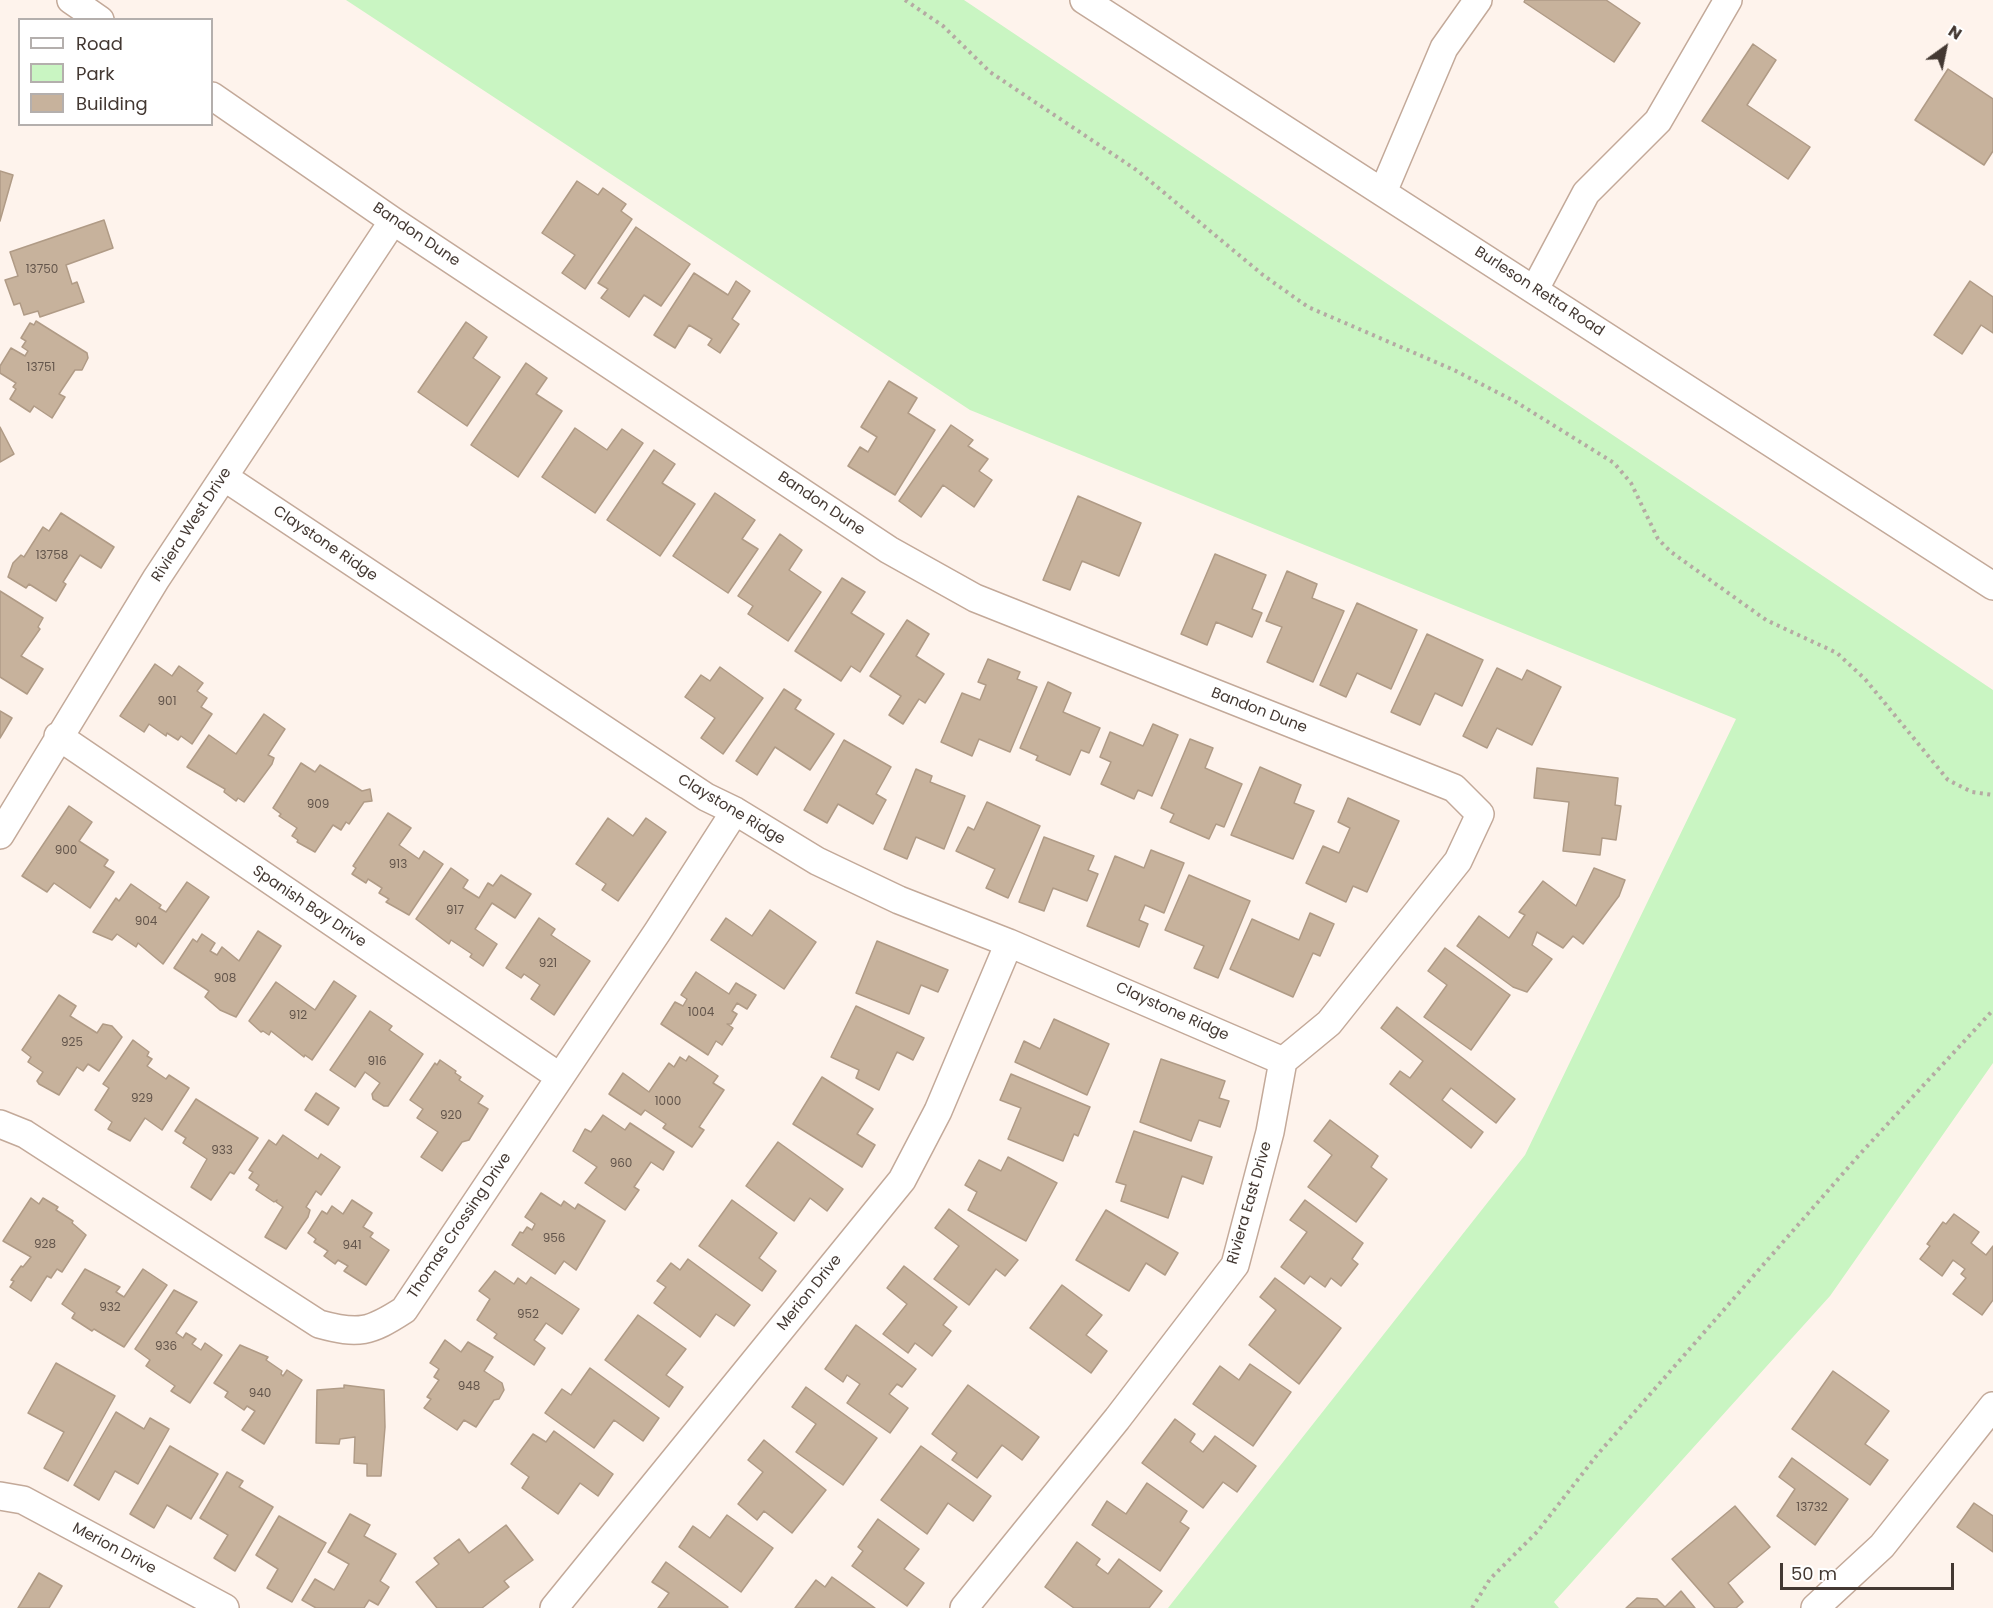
<!DOCTYPE html>
<html>
<head>
<meta charset="utf-8">
<style>
  body { margin:0 }
  #map { position:relative; width:1993px; height:1608px; overflow:hidden; background:#fef3ec; font-family:Poppins,sans-serif }
  canvas { display:block }
  .legend { position:absolute; left:18px; top:18px; width:195px; height:108px; box-sizing:border-box; background:#fff; border:2px solid #b4afad; margin:0; padding:8px 10px; list-style:none; font-size:18px; color:#433832 }
  .legend li { display:flex; align-items:center; gap:12px; height:30px }
  .legend b { width:30px; border:2px solid #b4afad }
  .north { position:absolute; left:1915px; top:18px; width:60px; height:60px; -webkit-text-stroke:4px #fff; paint-order:stroke; rotate:33deg; font-size:16px; font-weight:700; line-height:24px; text-align:center; color:#433832 }
  .north::after { content:''; display:block; margin:auto; width:21px; height:27px; background:#433832; clip-path:polygon(50% 0,100% 100%,50% 72%,0 100%) }
  .scale { position:absolute; left:1780px; top:1563px; width:174px; height:27px; box-sizing:border-box; border:3px solid #433832; border-top:0; padding-left:8px; font-size:18px; line-height:21px; white-space:nowrap; color:#433832; -webkit-text-stroke:4px #fff; paint-order:stroke }
</style>
</head>
<body>
<div id="map">
<canvas width="1993" height="1608"></canvas>
<ul class="legend">
<li><b style="height:8px;background:#fff"></b>Road</li>
<li><b style="height:16px;background:#c9f5c2"></b>Park</li>
<li><b style="height:16px;background:#c7b29c"></b>Building</li>
</ul>
<div class="north">N</div>
<div class="scale">50 m</div>
</div>
<script>
const ctx = document.querySelector('canvas').getContext('2d');
ctx.lineJoin = 'round';
function fill(path, color) { ctx.fillStyle = color; ctx.fill(path, 'evenodd'); }
function strokePath(path, color, width, dash) { ctx.strokeStyle = color; ctx.lineWidth = width; ctx.lineCap = dash ? 'butt' : 'round'; ctx.setLineDash(dash || []); ctx.stroke(path); }
function drawText(font, color, halo, rows, align = 'center') {
  ctx.font = font + ' Poppins,sans-serif'; ctx.lineWidth = 4.5; ctx.setLineDash([]); ctx.textBaseline = 'middle'; ctx.strokeStyle = halo; ctx.fillStyle = color; for (const [text, x, y, turn = 0] of rows) {
    ctx.save(); ctx.translate(x, y); ctx.rotate((+turn || 0) * Math.PI / 180); ctx.textAlign = isNaN(turn) ? turn : align; if (halo) ctx.strokeText(text, 0, 0); ctx.fillText(text, 0, 0); ctx.restore();
  }
}
fill(new Path2D(`
  M346,0h618l1029,690v373l-163,233 -276,306 5,6h-391l357,-453 211,-436 -766,-309z`), '#c9f5c2');
const building = new Path2D(`
  M1525,0h81l34,23 -26,39 -90,-60z
  M1753,44l23,16 -29,45 63,42 -22,32 -86,-58z
  M1948,69l45,30v52l-9,14 -69,-45z
  M0,171l13,4 -13,46z
  M577,181l21,14 5,-7 23,16 -5,7 11,8 -47,70 -23,-16 13,-18 -33,-22z
  M104,220l9,28 -47,17 6,19 5,-2 7,20 -44,15 -2,-6 -14,4 -4,-12 -6,2 -9,-25 13,-4 -8,-24z
  M636,227l54,37 -29,42 -17,-11 -15,22 -28,-19 7,-9 -10,-6z
  M694,273l34,22 8,-14 14,10 -18,28 7,5 -19,29 -12,-8 4,-6 -23,-14 -14,23 -21,-13z
  M1970,281l23,16v36l-12,-8 -19,29 -28,-19z
  M36,321l51,32 1,5 -6,12h-7l-16,24 6,3 -13,21 -18,-12 -4,6 -20,-13 6,-10 -3,-2 3,-4 -16,-10v-7l11,-18 14,8 3,-5 -6,-4 4,-6 -5,-3 9,-15 4,2z
  M466,322l21,15 -14,21 27,19 -33,49 -49,-34z
  M526,363l21,15 -11,16 26,17 -44,66 -47,-32z
  M889,381l28,17 -9,15 27,17 -40,65 -47,-29 12,-19 8,5 9,-15 -16,-10z
  M951,425l22,15 -5,6 20,13 -9,12 13,9 -18,27 -31,-22 -22,32 -22,-16z
  M0,427l14,27 -14,8z
  M575,428l32,22 15,-21 21,14 -48,70 -53,-36z
  M654,450l21,14 -13,19 33,21 -35,52 -53,-36z
  M715,493l40,27 -13,19 16,10 -30,44 -55,-37z
  M1078,496l63,27 -22,53 -37,-15 -12,29 -27,-10z
  M61,513l53,34 -13,21 -21,-13 -17,27 3,2 -10,17 -27,-17 -3,4 -18,-11 5,-14 8,-8 3,2 19,-30 6,4z
  M780,534l22,16 -13,20 32,22 -33,49 -40,-27 5,-8 -15,-10z
  M1215,554l51,21 -14,34 10,4 -10,24 -36,-15 -9,23 -26,-11z
  M1287,571l30,13 -5,14 32,13 -31,71 -46,-20 15,-35 -16,-6z
  M842,578l23,14 -14,21 33,21 -24,38 -9,-6 -10,15 -46,-30z
  M0,591l43,27 -5,9 2,2 -19,27 22,13 -16,25 -27,-17z
  M1357,603l60,27 -26,59 -34,-16 -11,24 -26,-12z
  M907,620l22,14 -13,22 28,18 -19,29 -6,-4 -16,25 -14,-9 12,-19 -31,-20z
  M1427,634l56,26 -21,46 -27,-13 -15,32 -29,-13z
  M988,659l32,13 -3,7 20,8 -27,65 -31,-13 -7,17 -31,-14 21,-49 18,7 6,-15 -8,-3z
  M155,664l17,12 7,-10 24,17 -6,8 10,7 -6,9 11,7 -20,30 -11,-8 -3,4 -11,-7 -1,3 -17,-12 -5,8 -24,-16z
  M720,667l43,31 -40,56 -22,-16 14,-20 -30,-21 16,-22 9,6z
  M1497,668l25,12 5,-10 34,17 -29,58 -35,-17 -10,20 -24,-12z
  M1048,682l23,11 -8,19 37,16 -11,25 -8,-3 -11,25 -34,-15 2,-4 -18,-8z
  M784,689l17,11 -6,9 39,25 -24,36 -35,-23 -18,28 -21,-14z
  M0,711l12,7 -12,20z
  M264,714l21,15 -17,26 6,3 -2,6 -28,38 -6,-4 -2,3 -12,-9 1,-3 -38,-22 22,-32 27,19z
  M1153,724l25,11 -26,61 -14,-6 -4,9 -33,-15 10,-22 -11,-5 10,-25 33,14z
  M1190,739l23,9 -8,20 37,16 -18,43 -8,-3 -7,15 -39,-17 4,-8 -13,-6z
  M844,740l47,27 -15,27 10,6 -13,24 -35,-20 -11,19 -23,-13z
  M301,763l14,9 5,-7 42,26 8,-2 2,12 -8,1 -15,22 -3,-2 -5,8 -8,-5 -18,27 -18,-10 1,-2 -6,-4 5,-8 -18,-12 2,-2 -8,-6z
  M1260,767l41,18 -7,18 20,8 -21,48 -62,-24z
  M1537,768l81,10 -3,27 6,1 -5,34 -14,-2 -2,17 -37,-4 6,-49 -35,-4z
  M916,769l16,7 -2,6 35,14 -21,53 -28,-12 -9,22 -23,-10z
  M1348,798l51,23 -32,71 -14,-6 -7,16 -40,-19 17,-37 16,7 11,-25 -12,-6z
  M987,802l53,24 -32,72 -22,-10 9,-19 -39,-18 12,-24 6,3z
  M69,806l23,16 -13,19 29,19 -4,6 10,6 -24,36 -36,-25 -7,9 -25,-16z
  M388,813l23,15 -12,17 20,14 5,-8 19,13 -34,51 -23,-13 3,-3 -10,-6 3,-5 -14,-9 -2,4 -14,-9 4,-6 -3,-2z
  M608,818l25,18 13,-18 20,14 -48,69 -16,-11 4,-6 -30,-20z
  M1044,837l50,19 -6,14 10,4 -11,27 -34,-13 -9,23 -25,-9z
  M1151,850l33,13 -20,50 -19,-8 -6,15 9,4 -9,23 -52,-21 28,-70 29,12z
  M451,868l17,12 -5,8 16,10 9,-15 5,3 8,-11 30,19 -16,24 -23,-15 -17,26 22,15 -14,22 -13,-9 2,-3 -21,-14 -2,4 -33,-25z
  M1594,868l31,12 -6,16 -36,48 -10,-8 -10,12 -26,-16 -5,13 20,14 -25,33 -14,-5 -56,-41 22,-30 30,22 16,-23 -6,-3 24,-31 33,25z
  M1189,875l61,26 -32,77 -24,-10 10,-22 -39,-16z
  M187,882l22,15 -46,67 -25,-21 -2,4 -19,-13 -5,6 -19,-8 23,-34 3,3 12,-17 30,21 -2,3 7,4z
  M770,910l46,32 -32,47 -73,-49 15,-22 26,18z
  M1310,913l24,11 -14,32 -7,-3 -20,44 -63,-28 22,-50 47,21z
  M539,918l16,11 -4,6 39,26 -36,54 -23,-16 9,-14 -16,-11 -3,4 -15,-10z
  M258,931l23,15 -45,71 -16,-7 -15,-13 4,-6 -35,-23 19,-29 4,3 5,-8 13,9 -5,8 7,4 5,-8 17,14z
  M877,941l71,29 -10,22 -17,-7 -12,29 -53,-21z
  M1445,948l65,47 -39,55 -47,-33 23,-32 -19,-14z
  M696,972l33,22 7,-11 20,12 -9,14 -10,-6 -5,8 5,3 -6,10h-4l6,4 -11,17 -6,-4 -8,14 -47,-31 14,-22 8,4 4,-7 -6,-4z
  M334,981l22,15 -44,64 -7,-5 -1,2 -33,-26 -2,4 -6,-4 -2,1 -12,-11 27,-39 39,28z
  M59,995l17,11 -6,10 27,17 6,-9 9,2 10,11 -23,34 -11,-7 -5,7 -6,-4 -18,28 -20,-11 -2,-3 6,-9 -15,-10 3,-5 -9,-7z
  M856,1006l68,32 -11,22 -16,-8 -18,38 -23,-12 3,-8 -28,-13z
  M1397,1007l118,92 -19,24 -45,-35 -9,12 41,32 -12,16 -81,-64 10,-13 10,7 13,-17 -42,-33z
  M370,1011l22,15 -3,4 34,24 -35,52h-4l-11,-7 -1,-5 8,-11 -15,-11 -10,15 -25,-17z
  M1054,1019l55,25 -22,51 -72,-33 9,-21 16,8z
  M133,1040l16,12 -2,4 5,3 -5,7 19,13 3,-4 20,13 -27,42 -17,-12 -15,23 -22,-12 4,-7 -17,-12 14,-22 -6,-4z
  M689,1056l29,20 -5,7 11,7 -25,37 5,3 -12,17 -29,-19 3,-4 -21,-14 -4,5 -32,-21 14,-21 26,19 20,-29 5,4 6,-10 6,4z
  M1161,1059l64,22 -6,17 10,3 -9,26 -21,-7 -8,21 -51,-19z
  M440,1060l16,11 -1,2 6,4 -2,3 24,16 -5,7 10,6 -19,31 -7,2 -20,29 -21,-14 17,-25 -21,-14 6,-9 -13,-9 25,-37 2,2z
  M1011,1074l79,33 -12,29 -4,-2 -11,27 -55,-22 13,-31 -21,-8z
  M822,1077l51,32 -16,25 18,11 -13,22 -69,-43z
  M316,1093l23,15 -11,17 -23,-15z
  M196,1099l62,39 -24,36 -4,-2 -19,28 -20,-13 16,-28 -24,-16 3,-5 -11,-7z
  M603,1115l22,15 5,-7 44,29 -11,18 -12,-8 -17,25 5,3 -14,20 -40,-27 12,-16 -24,-16 12,-22 6,3z
  M1330,1120l48,36 -7,11 16,12 -31,43 -48,-35 24,-32 -18,-14z
  M1134,1131l78,26 -9,27 -21,-8 -14,42 -47,-17 5,-16 -10,-3z
  M283,1135l35,24 3,-5 19,13 -19,28 -5,-4 -10,16 4,3 -2,7 -22,32 -21,-12 18,-30 -7,-5 1,-2 -3,2 -18,-12 3,-5 -10,-7 4,-6 -4,-2 20,-30 7,5z
  M778,1142l65,47 -16,22 -17,-13 -16,23 -48,-35z
  M1008,1157l49,26 -31,58 -58,-31 9,-18 -12,-7 14,-25 22,11z
  M541,1193l20,13 3,-5 11,8 3,-5 27,17 -29,49 -12,-9 -9,13 -43,-29 8,-13 3,1 4,-6 5,3 3,-6 -10,-7z
  M31,1198l8,6 4,-6 15,9 -2,3 17,11 -1,2 14,12 -24,37 -5,-3 -6,9 -4,-2 -16,25 -21,-14 4,-6 -3,-1 10,-14 2,1 8,-10 -28,-16z
  M352,1200l20,13 -9,14 10,6 -3,4 19,13 -23,35 -22,-14 4,-5 -10,-6 -3,4 -11,-8 4,-5 -14,-9 2,-3 -8,-6 14,-22 5,3 5,-8 11,8z
  M732,1200l45,33 -18,25 17,13 -14,20 -63,-45z
  M1305,1200l58,43 -11,16 6,5 -17,22 -10,-8 -6,9 -15,-11 -6,8 -23,-17 26,-35 -17,-12z
  M949,1209l69,51 -13,16 -9,-7 -27,36 -35,-26 25,-33 -24,-18z
  M1106,1210l72,43 -13,22 -19,-12 -17,28 -53,-31z
  M1954,1214l25,18 -8,11 15,12 7,-9v54l-11,15 -29,-21 13,-16 -5,-4 4,-5 -12,-9 -11,16 -22,-17 10,-13 -3,-2 16,-22 3,2z
  M688,1259l62,46 -16,21 -18,-12 -16,23 -46,-34 12,-16 -9,-6 14,-18 9,7z
  M904,1266l53,41 -14,18 8,6 -19,25 -17,-13 -7,10 -25,-19 24,-30 -20,-16z
  M85,1269l35,18 -4,5 8,5 19,-28 24,16 -43,62 -30,-18 -2,2 -20,-13 3,-5 -13,-9z
  M495,1271l19,13 4,-6 8,6 5,-7 48,32 -17,25 -16,-11 -12,17 11,8 -11,17 -40,-27 3,-4 -20,-14 13,-21 -11,-8z
  M1275,1278l66,50 -42,56 -50,-39 27,-35 -16,-13z
  M1062,1285l40,30 -16,20 21,16 -16,22 -61,-45z
  M174,1290l23,12 -21,31 7,5 3,-5 10,6 -4,5 9,6 4,-7 17,12 -32,48 -19,-12 4,-5 -29,-20 4,-6 -15,-11z
  M638,1315l48,34 -20,26 17,12 -14,20 -64,-47z
  M856,1325l60,44 -14,18 -5,-3 -8,10 19,14 -18,25 -43,-30 13,-19 -13,-9 -4,7 -18,-13z
  M445,1340l16,12 7,-10 25,15 -9,14 18,12 2,7 -5,9 -5,1 -18,27 -12,-7 -7,10 -33,-22 7,-9 -4,-2 12,-17 -5,-3 5,-8 -9,-6z
  M240,1345l28,12 -2,3 16,11 -1,3 2,2 4,-6 15,10 -38,64 -22,-14 13,-19 -8,-5 -3,4 -19,-13 3,-5 -14,-9z
  M56,1363l59,33 -47,85 -24,-13 20,-36 -36,-19z
  M1250,1364l41,28 -38,54 -60,-42 27,-38 19,14z
  M590,1368l69,50 -16,23 -29,-21 -20,28 -49,-35 17,-24 9,6z
  M1833,1371l56,40 -24,33 23,16 -18,25 -78,-56z
  M344,1385l40,5 1,37 -4,49h-14v-12l-13,-1 1,-26 -15,2 -1,5 -23,-1 1,-53 27,-2z
  M968,1385l71,52 -17,23 -20,-15 -25,33 -25,-18 5,-7 -25,-19z
  M806,1387l71,51 -34,47 -47,-33 20,-28 -24,-17z
  M116,1412l28,17 6,-11 19,11 -31,55 -23,-13 -16,29 -25,-15z
  M1175,1419l20,15 -5,8 13,10 12,-16 41,30 -19,26 -14,-10 -20,26 -61,-45z
  M554,1431l59,43 -15,22 -18,-13 -22,31 -36,-26 7,-11 -18,-13 22,-30 13,8z
  M764,1440l62,50 -34,43 -28,-22 -7,9 -19,-16 25,-32 -15,-12z
  M170,1446l48,28 -27,45 -24,-14 -13,23 -24,-14z
  M921,1446l70,50 -18,25 -25,-18 -21,31 -46,-34z
  M1792,1458l56,41 -33,46 -38,-29 18,-27 -16,-12z
  M227,1472l16,9 -4,6 34,20 -38,64 -21,-13 14,-23 -28,-17z
  M1147,1483l40,28 -7,11 9,6 -29,43 -68,-46 15,-24 19,13z
  M1974,1503l19,13v36l-36,-25z
  M1735,1506l35,41 -42,36 15,19 -7,6h-21l-43,-49z
  M350,1514l20,11 -6,11 32,18 -16,27 9,6 -11,18 -9,-5 -5,8h-48l-14,-8 13,-21 19,11 15,-26 -21,-12z
  M727,1515l46,33 -32,44 -62,-45 14,-21 17,12z
  M279,1516l47,27 -34,59 -25,-14 11,-19 -22,-14z
  M878,1519l41,30 -15,20 20,14 -17,23 -55,-40 11,-15 -5,-4z
  M506,1525l27,35 -29,21 5,6 -27,21h-45l-21,-26 23,-18 -5,-6 25,-19 10,14z
  M1077,1542l23,17 -4,6 12,9 11,-15 43,32 -13,17h-75l-29,-21z
  M666,1562l62,45 -1,1h-69l11,-15 -17,-11z
  M39,1573l23,13 -13,22h-31z
  M832,1577l43,31h-80l21,-28 9,7z
  M1681,1591l14,17h-69l11,-10 20,1 8,8z`);
fill(building, '#c7b29c');
strokePath(building, '#b09b86', 1.5);
const minor = new Path2D(`
  M71,0l29,20
  M1084,0l909,586
  M212,96l181,125 496,329 86,48 479,190 26,26 -22,47 -129,162 -46,38 -13,71 -35,133 -118,154 -153,189
  M1383,192l61,-144 34,-48
  M1535,289l51,-96 72,-72 70,-121
  M224,477l482,320 29,14 82,50 82,39 110,43 274,118
  M58,736l502,341
  M0,835l156,-256 237,-358
  M0,1124l25,10 294,190c40,11 51,8 85,-14l254,-379 77,-120
  M0,1496l23,4 202,108
  M554,1608l348,-428 36,-69 71,-168
  M1815,1608l67,-62 111,-140`);
strokePath(minor, '#c3a999', 30);
strokePath(new Path2D(`
  M905,0l38,26 47,46 148,99 125,104 45,32 146,63 62,32 98,61 17,20 27,56 13,13 95,68 71,33 28,26 83,101 24,12 21,3
  M1472,1608l18,-29 47,-47 60,-77 263,-301 133,-144`), '#b5aaa3', 4, [3, 4.5]);
strokePath(minor, '#fff', 27);
drawText('12px', '#64564c', null, [
  ["13750",42,270],
  ["13751",41,368],
  ["13758",52,556],
  ["901",167,702],
  ["909",318,805],
  ["900",66,851],
  ["913",398,865],
  ["917",455,911],
  ["904",146,922],
  ["921",548,964],
  ["908",225,979],
  ["1004",701,1013],
  ["912",298,1016],
  ["925",72,1043],
  ["916",377,1062],
  ["929",142,1099],
  ["1000",668,1102],
  ["920",451,1116],
  ["933",222,1151],
  ["960",621,1164],
  ["956",554,1239],
  ["928",45,1245],
  ["941",352,1246],
  ["932",110,1308],
  ["952",528,1315],
  ["936",166,1347],
  ["948",469,1387],
  ["940",260,1394],
  ["13732",1812,1508]
]);
drawText('15px', '#433832', '#fff', [
  ["Bandon Dune",416,235,34],
  ["Burleson Retta Road",1539,292,33],
  ["Bandon Dune",821,504,34],
  ["Riviera West Drive",192,525,-57],
  ["Claystone Ridge",325,544,34],
  ["Bandon Dune",1259,711,21],
  ["Claystone Ridge",731,810,31],
  ["Spanish Bay Drive",309,907,34],
  ["Claystone Ridge",1172,1012,24],
  ["Riviera East Drive",1250,1203,-74],
  ["Thomas Crossing Drive",460,1226,-56],
  ["Merion Drive",810,1293,-51],
  ["Merion Drive",114,1549,28]
]);
</script>
</body>
</html>
